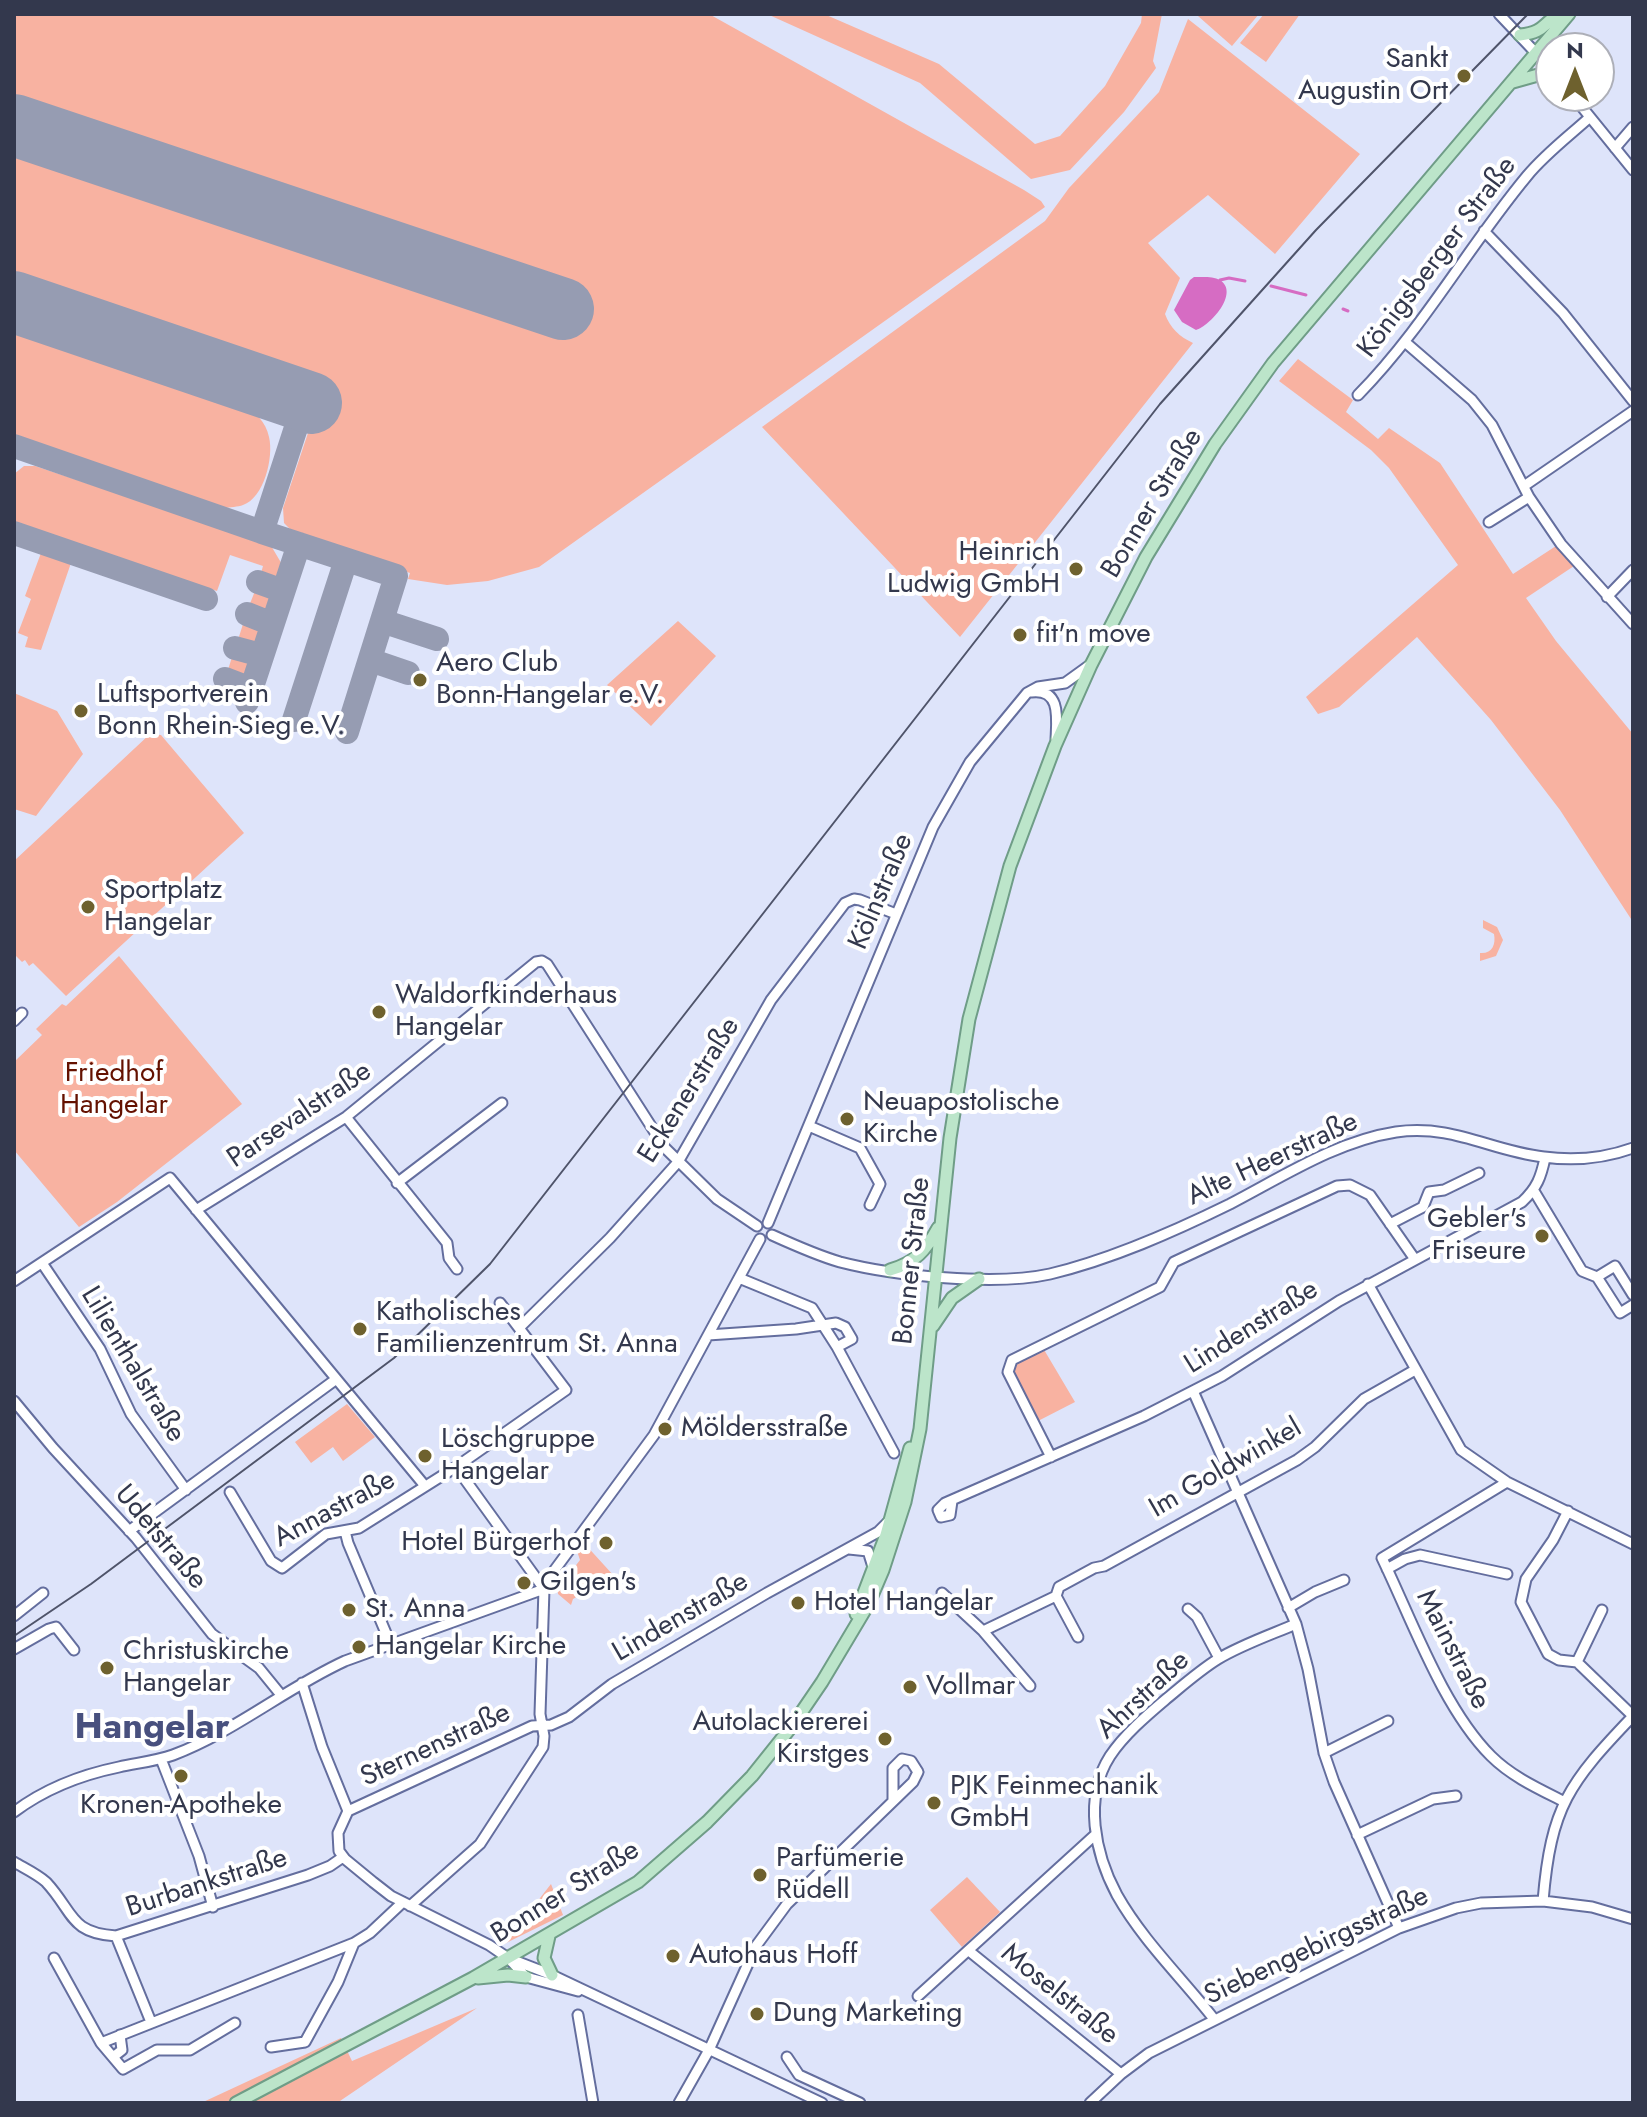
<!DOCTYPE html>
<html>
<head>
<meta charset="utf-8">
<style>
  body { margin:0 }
  #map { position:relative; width:1647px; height:2117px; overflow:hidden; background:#dee4fa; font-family:Jost,sans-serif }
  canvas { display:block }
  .frame { position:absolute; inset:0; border:16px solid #33384d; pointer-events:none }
  .north { position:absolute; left:1535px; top:32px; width:80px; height:80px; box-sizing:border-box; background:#fff; border:2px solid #adafb8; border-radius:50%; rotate:0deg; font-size:22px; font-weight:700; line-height:32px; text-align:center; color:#33384d }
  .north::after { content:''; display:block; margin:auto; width:28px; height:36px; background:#6e612e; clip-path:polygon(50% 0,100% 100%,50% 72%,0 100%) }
</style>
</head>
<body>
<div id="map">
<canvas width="1647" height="2117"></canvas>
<div class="frame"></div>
<div class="north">N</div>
</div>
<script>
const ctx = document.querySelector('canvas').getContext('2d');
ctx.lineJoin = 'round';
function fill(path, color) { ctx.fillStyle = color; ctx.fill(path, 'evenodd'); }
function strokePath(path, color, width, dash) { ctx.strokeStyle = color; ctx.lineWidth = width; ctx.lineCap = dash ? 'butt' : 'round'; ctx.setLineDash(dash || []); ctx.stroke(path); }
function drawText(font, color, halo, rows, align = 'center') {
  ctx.font = font + ' Jost,sans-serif'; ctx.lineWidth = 8; ctx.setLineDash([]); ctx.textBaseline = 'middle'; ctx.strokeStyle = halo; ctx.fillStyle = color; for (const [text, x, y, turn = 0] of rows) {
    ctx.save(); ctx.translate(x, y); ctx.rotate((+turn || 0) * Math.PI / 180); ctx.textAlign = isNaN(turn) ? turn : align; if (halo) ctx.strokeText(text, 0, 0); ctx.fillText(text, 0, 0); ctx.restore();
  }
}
fill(new Path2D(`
  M14,14h695l315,176 17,11 4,6 -506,360 -51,14 -41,4 -39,-6 2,-6 -116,-40 -10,-10 -1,-15 41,-123 -310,-106z
  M767,14h57l115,50 96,80 25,-8 45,-50 36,-63 1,-9h20l-9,47 3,7 -32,44 -54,58 -39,9 -111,-96z
  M1198,14h61l-27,32 -34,-30z
  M1264,14h36l-34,48 -26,-19z
  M1188,19l172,135 -85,100 -67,-59 -60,48 32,35 -15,36c5,14 15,23 28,29l-233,294 -198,-210 283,-206 24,-33 90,-96z
  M14,322l229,80c12,10 23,20 26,35 5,20 -5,61 -26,68 -5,2 -13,2 -19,3l-210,-73z
  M1298,359l55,41 -7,12 32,27 11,-11 51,35 73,111 43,-28 18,20 -48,32 30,43 77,93v188l-73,-112 -69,-90 -74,-83 -78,70 -21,7 -12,-17 152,-132 -69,-97 -18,-18 -92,-69z
  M24,466h11l235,78 13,22 -6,18 -12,-5 -4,-6 2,-7 -33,-11 -13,36 -203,-65v-52z
  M41,553l30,10 -30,87 -16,-3 3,-10 -10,-4 13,-34 -6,-3z
  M255,591h7l11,6 -7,20 -13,-6 -4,-5z
  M249,621l12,4 -6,25 -18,-7 6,-19z
  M678,621l38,35 -65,70 -44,-41z
  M236,655l15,7 -7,20 -17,-9 5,-16z
  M14,693l43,18 26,43 -47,62 -22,-7z
  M150,734l11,1 83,98 -178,163 -33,-33 -4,3 -4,-6 -3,2 -8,-8v-93z
  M1483,920l14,7 6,13 -7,16 -16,5v-8c12,1 16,-8 14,-19l-11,-6z
  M119,956l123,148 -125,98 -38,25 -65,-77v-88l28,-27 -6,-6 26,-25 4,2z
  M1043,1348l32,54 -37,19 -27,-50 4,-10z
  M347,1404l28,33 -32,24 -10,-14 -22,16 -16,-21z
  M584,1543l30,33 -41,23 -2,6 -13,-11 -1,-9 6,-3 17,-22 -3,-9z
  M967,1877l33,35 -38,35 -32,-37z
  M551,1884l12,31 -59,29z
  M477,2008l-140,95h-136l140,-65 11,23z`), '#f8b2a1');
fill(new Path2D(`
  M1194,277c8,0 19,-1 26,3 20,13 -10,46 -24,50l-14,-8 -8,-12 16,-30z`), '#d66cc3');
strokePath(new Path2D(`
  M1220,280l9,-2 16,3
  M1271,286l35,9
  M1343,309l5,2`), '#d66cc3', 3);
strokePath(new Path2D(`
  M14,446l248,86 43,-132
  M262,532l134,44 -49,156
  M14,533l192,66
  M258,582l25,9
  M247,614l25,10
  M382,621l55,18
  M235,648l26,7
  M370,660l38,13
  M225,679l26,10
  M247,702l52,-158
  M294,720l52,-160`), '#969cb2', 24);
strokePath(new Path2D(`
  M14,125l549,184
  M14,302l297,101`), '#969cb2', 62);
const minor = new Path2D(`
  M1499,14l52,55
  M1573,96l60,74
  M1615,148l18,-21
  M1484,231l79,82 70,88
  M1405,342l67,58 20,25 37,72 32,47 72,80
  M1358,395c65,-66 110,-148 169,-219 18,-22 42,-40 63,-59
  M1524,486l109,-75
  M1489,522l40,-25
  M1607,597l26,-27
  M1031,692c30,-4 26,26 25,47
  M14,1021l8,-8
  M346,1117l101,126 2,15 8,11
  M809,1126l51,22 20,36 -10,21
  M397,1183l105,-80
  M1534,1191l48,80 15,6 23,36 13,-8
  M196,1210l150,-93 190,-155 6,-1 5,3 118,184 52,51 40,27
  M768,1223l165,-396 37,-65 57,-69 11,-6 27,-4 25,-18
  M1390,1224l33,-17 6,-15 15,-2 35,-17
  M772,1235c22,10 44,20 68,27 54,14 156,24 210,12 62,-15 123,-42 180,-70 52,-27 107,-63 166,-72 58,-8 94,19 148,25 29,4 61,1 89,-9
  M42,1263l58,86 31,65 55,76
  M1597,1277l18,-11 18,29
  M739,1278l73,30 25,39 57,106
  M14,1281l156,-103 255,308
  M1368,1284l93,166 46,32 126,62
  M519,1328l91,-90 68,-76 93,-162 74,-97 9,-4 6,1 36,14
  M708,1335l88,-6 40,-6 9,4 7,12 -15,8
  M1193,1391l103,233 12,45 16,84 10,29 65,146
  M14,1401l39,47 83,90 76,96 47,34 22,27
  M1051,1457l-43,-85 4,-12 148,-73 14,-25 163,-76 13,-1 20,10 44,63
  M456,1467l88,122
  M1507,1482l-125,76c30,62 61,150 109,198 20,20 46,32 72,45
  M230,1492l41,69 11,7 44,-34 33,-6 97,-61 110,-77 -66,-87
  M952,1501l-2,14 -9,2 -3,-7 7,-7 199,-87 78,-40 117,-75 183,-99c15,-14 19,-25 23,-44
  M1568,1511l-15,29 -27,39 -5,23 27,52 11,6 18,2 56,54
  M129,1531l206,-151
  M345,1531l3,12 43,102
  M849,1549l19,2 5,16
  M1387,1569l18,-10 15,-4 87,19
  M942,1593l41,38
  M1056,1596l22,41
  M1288,1608l27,-16 29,-12
  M1188,1609l9,8 22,41
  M14,1616l29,-23
  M14,1649l35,-20 7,-2 18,23
  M1577,1662l25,-52
  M302,1683l20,64 26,64
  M1030,1686l-47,-55 73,-35 3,-9 35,-19 10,-2 193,-106 18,-13 49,-48 51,-29
  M1324,1753l64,-32
  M161,1759l38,97 14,51
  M348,1811l184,-85 19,-1 18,-8 43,-33 155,-91 111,-61 11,-11
  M348,1811l-10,22 1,18 6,8 28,23 18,14 98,49 19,13 18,19 52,14
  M14,1812c32,-24 66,-37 105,-45 18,-4 37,-6 54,-12 61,-23 113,-67 172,-94l199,-72
  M1357,1835l76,-36 23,-3
  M14,1862c10,6 23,12 32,20 28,30 23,51 70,54l192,-61 22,-9 13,-9
  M1543,1901c8,-95 26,-118 90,-185
  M410,1906l70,-62 63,-97 1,-11 -4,-22 4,-125 4,-10 106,-144 106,-196
  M116,1936l35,86
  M969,1951l152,123
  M54,1958l47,85 253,-100
  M508,1958l44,17 270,128
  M918,1996l178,-162
  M578,2015l15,88
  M1214,2019c-32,-41 -71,-78 -97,-124 -22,-41 -34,-97 -7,-139 14,-21 36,-40 55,-56 17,-14 35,-30 53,-41 23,-14 52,-24 78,-35
  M101,2043l22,26 34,-19h33l45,-27
  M271,2047l34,-5 33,-60 16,-39 16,-10 33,-31
  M113,2057l9,-7 -2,-15
  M787,2057l12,18 61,28
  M679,2103l30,-53 47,-104 31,-42 126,-122 5,-10 -7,-11 -9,-2 -9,9v33
  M1090,2103l31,-29 28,-21 250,-125 57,-20 25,-5 62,-2 49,6 41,12`);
const major = new Path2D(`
  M1520,35c27,-3 22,-13 41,-21
  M1513,82l25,-7 13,1
  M890,1270c25,-7 36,-20 48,-42
  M933,1326l19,-28 27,-19
  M856,1614l30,-79 24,-87
  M549,1936l-5,22 8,17
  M478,1978l30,-3 18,2
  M236,2103l237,-125 165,-96 69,-60 45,-46 40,-50 30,-44 46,-77 15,-35 22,-68 15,-73 30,-291 19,-119 41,-153 45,-120 36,-81 55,-108 69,-113 58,-81 296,-349`);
strokePath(minor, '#646e9e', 13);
strokePath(major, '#6f9d87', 15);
strokePath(minor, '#fff', 9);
strokePath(major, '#bce5ca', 11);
strokePath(new Path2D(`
  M14,1636l77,-52 303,-226 96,-94 670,-860 156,-174 212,-216`), '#4f546a', 2);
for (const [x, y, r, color] of [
  [1464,76,8,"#6e612e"],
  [1076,569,8,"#6e612e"],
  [1020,635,8,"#6e612e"],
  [420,680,8,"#6e612e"],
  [81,711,8,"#6e612e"],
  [88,907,8,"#6e612e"],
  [379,1012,8,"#6e612e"],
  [847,1119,8,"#6e612e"],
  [1542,1236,8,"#6e612e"],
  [360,1329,8,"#6e612e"],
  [665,1429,8,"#6e612e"],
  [425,1456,8,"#6e612e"],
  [606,1543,8,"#6e612e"],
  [524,1583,8,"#6e612e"],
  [798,1603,8,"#6e612e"],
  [349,1610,8,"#6e612e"],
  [359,1647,8,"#6e612e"],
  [107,1668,8,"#6e612e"],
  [910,1687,8,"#6e612e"],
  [885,1739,8,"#6e612e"],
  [181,1776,8,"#6e612e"],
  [934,1803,8,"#6e612e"],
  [760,1875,8,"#6e612e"],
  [673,1956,8,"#6e612e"],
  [757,2014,8,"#6e612e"]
]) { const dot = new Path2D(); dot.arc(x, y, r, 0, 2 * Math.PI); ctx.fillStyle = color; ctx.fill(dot); strokePath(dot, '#fff', 3); }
drawText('28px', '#33384d', '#fff', [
  ["Sankt",1448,60,"right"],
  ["Augustin Ort",1448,92,"right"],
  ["Heinrich",1060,553,"right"],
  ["Ludwig GmbH",1060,585,"right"],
  ["fit'n move",1036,635],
  ["Aero Club",436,664],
  ["Bonn-Hangelar e.V.",436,696],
  ["Luftsportverein",97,695],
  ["Bonn Rhein-Sieg e.V.",97,727],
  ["Sportplatz",104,891],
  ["Hangelar",104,923],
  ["Waldorfkinderhaus",395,996],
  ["Hangelar",395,1028],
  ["Neuapostolische",863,1103],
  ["Kirche",863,1135],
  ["Gebler's",1526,1220,"right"],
  ["Friseure",1526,1252,"right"],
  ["Katholisches",376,1313],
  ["Familienzentrum St. Anna",376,1345],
  ["Möldersstraße",681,1429],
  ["Löschgruppe",441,1440],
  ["Hangelar",441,1472],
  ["Hotel Bürgerhof",590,1543,"right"],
  ["Gilgen's",540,1583],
  ["Hotel Hangelar",814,1603],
  ["St. Anna",365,1610],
  ["Hangelar Kirche",375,1647],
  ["Christuskirche",123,1652],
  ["Hangelar",123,1684],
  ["Vollmar",926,1687],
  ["Autolackiererei",869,1723,"right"],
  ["Kirstges",869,1755,"right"],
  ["PJK Feinmechanik",950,1787],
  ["GmbH",950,1819],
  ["Kronen-Apotheke",181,1806,"center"],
  ["Parfümerie",776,1859],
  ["Rüdell",776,1891],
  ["Autohaus Hoff",689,1956],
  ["Dung Marketing",773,2014]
], 'left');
drawText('28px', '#33384d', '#fff', [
  ["Königsberger Straße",1438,258,-53],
  ["Bonner Straße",1153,504,-59],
  ["Kölnstraße",882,892,-67],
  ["Eckenerstraße",690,1091,-58],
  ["Parsevalstraße",300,1116,-34],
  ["Alte Heerstraße",1273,1160,-25],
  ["Bonner Straße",913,1261,-84],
  ["Lindenstraße",1252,1328,-32],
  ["Lilienthalstraße",132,1365,59],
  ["Im Goldwinkel",1226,1469,-30],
  ["Annastraße",335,1510,-28],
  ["Udetstraße",160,1538,50],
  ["Lindenstraße",681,1618,-30],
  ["Mainstraße",1452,1650,63],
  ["Ahrstraße",1144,1696,-43],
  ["Sternenstraße",436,1746,-25],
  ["Burbankstraße",207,1884,-18],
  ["Bonner Straße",566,1893,-32],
  ["Siebengebirgsstraße",1317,1947,-25],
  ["Moselstraße",1059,1995,39]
]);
drawText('28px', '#641100', '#fff', [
  ["Friedhof",114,1074],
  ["Hangelar",114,1106]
]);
drawText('bold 36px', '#48507e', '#fff', [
  ["Hangelar",152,1729]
]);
</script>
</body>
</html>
